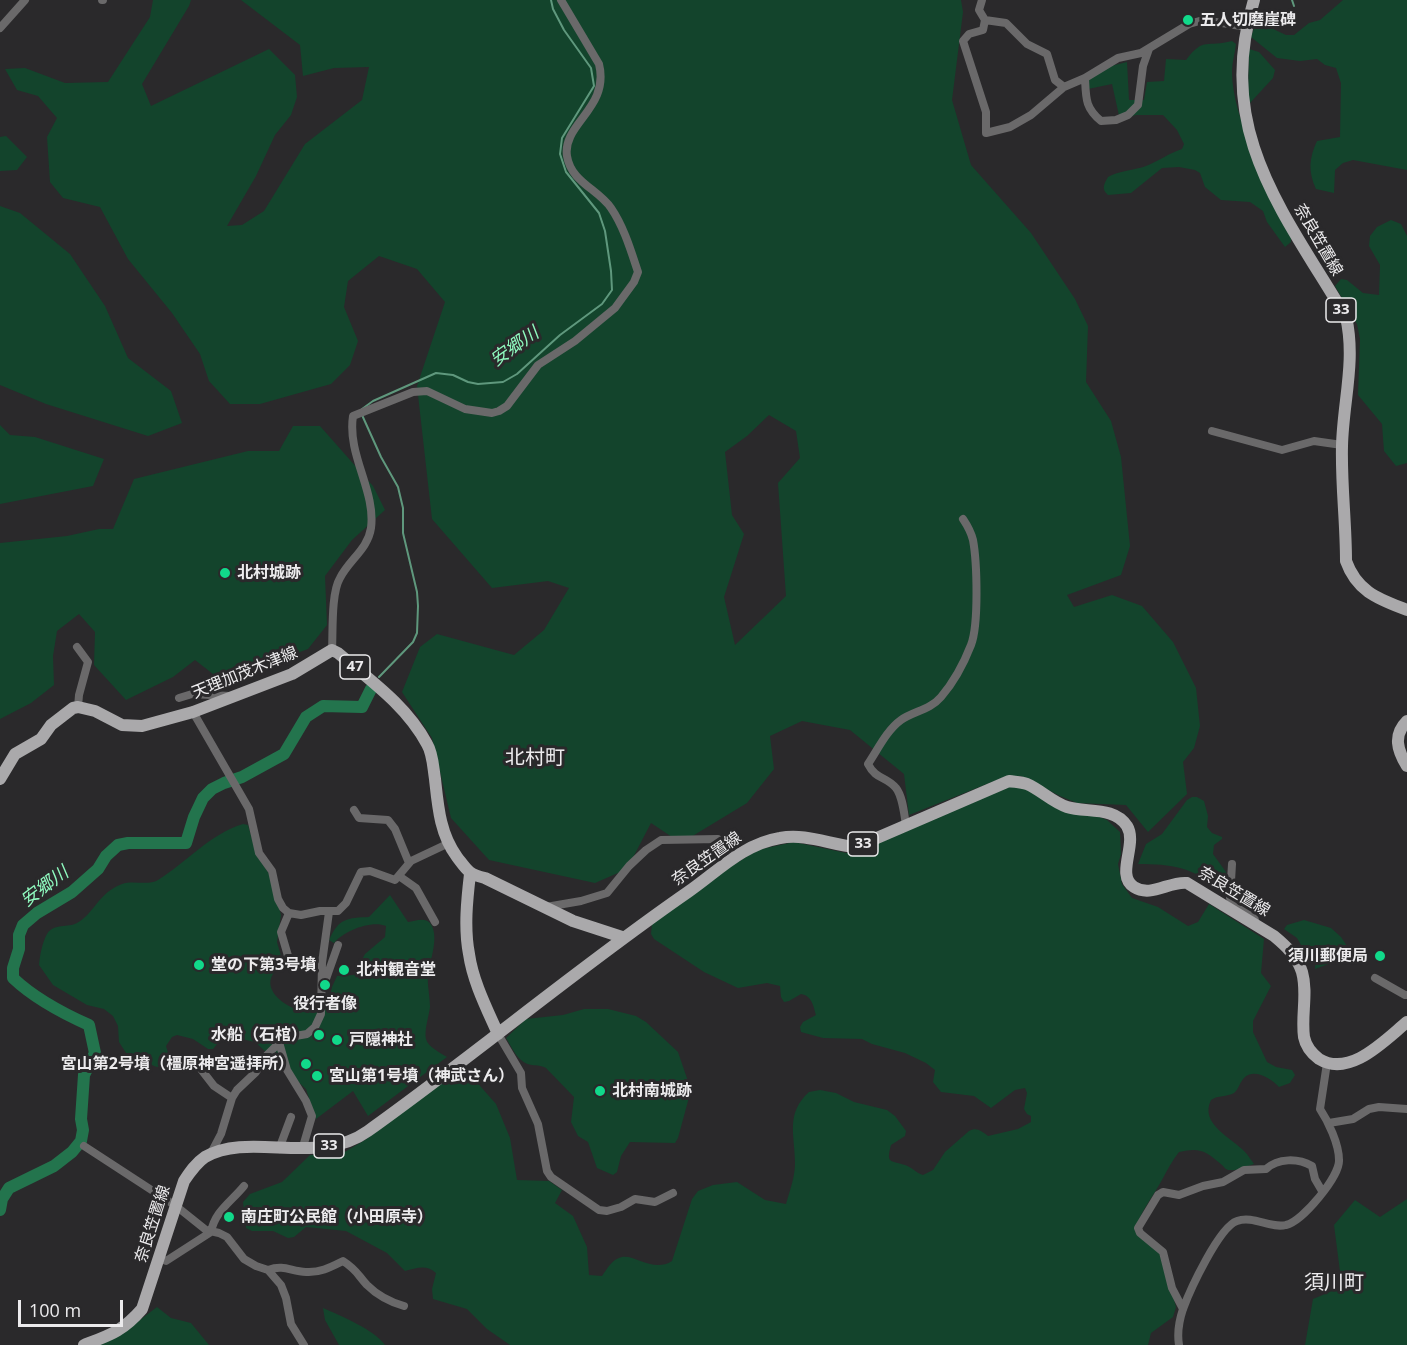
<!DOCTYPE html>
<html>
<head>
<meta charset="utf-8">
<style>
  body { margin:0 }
  #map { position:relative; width:1407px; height:1345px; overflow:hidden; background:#2a292b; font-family:"Open Sans",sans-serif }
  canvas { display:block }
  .scale { position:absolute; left:18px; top:1300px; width:105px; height:27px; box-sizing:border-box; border:3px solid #ecebed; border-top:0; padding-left:8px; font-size:18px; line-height:21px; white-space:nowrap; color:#ecebed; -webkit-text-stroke:4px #2a292b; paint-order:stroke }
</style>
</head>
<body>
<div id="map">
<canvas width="1407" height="1345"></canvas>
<div class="scale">100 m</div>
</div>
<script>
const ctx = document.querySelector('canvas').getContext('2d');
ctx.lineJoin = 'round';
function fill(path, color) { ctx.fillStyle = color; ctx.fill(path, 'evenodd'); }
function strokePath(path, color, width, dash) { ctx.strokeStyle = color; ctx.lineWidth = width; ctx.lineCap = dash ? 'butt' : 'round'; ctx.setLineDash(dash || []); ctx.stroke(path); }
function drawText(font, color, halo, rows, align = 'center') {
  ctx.font = font + ' "Open Sans","Noto Sans JP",sans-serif'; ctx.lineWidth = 6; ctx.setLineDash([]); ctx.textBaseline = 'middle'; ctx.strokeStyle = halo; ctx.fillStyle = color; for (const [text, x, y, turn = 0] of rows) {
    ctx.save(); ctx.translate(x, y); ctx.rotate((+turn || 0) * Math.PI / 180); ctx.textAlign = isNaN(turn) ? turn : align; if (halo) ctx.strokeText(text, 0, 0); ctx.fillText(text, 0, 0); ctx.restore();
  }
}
fill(new Path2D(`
  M153,0h38l-2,6 -47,78 9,22 118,-57 26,26 2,22 -6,18 -16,20 -19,41 -29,50 15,-1 22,-14 41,-67 57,-44 7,-33 -35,1 -31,8 -3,-31 -59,-45h720l2,12 -11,88 19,65 60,68 44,66 13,27 -2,56 25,39 10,36 9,89 -9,29 -54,20 7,12 38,-12 30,11 31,36 23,46 4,38 -6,22 -11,14 4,32 -39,38 -22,-27 -49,-2 -17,-7 -39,-20h-14l-98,39 -5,-41 -54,-44 -48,-9 -32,15 4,33 -27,34 -66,40 -30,-20 -24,46 -32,14 -106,-23 -38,-42 -19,-80 -30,-46 18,-45 17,-13 77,21 30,-25 25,-42 -21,-7 -56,7 -60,-69 -15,-133 28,-84 -28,-33 -38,-13 -31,25 -4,26 14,34 -8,24 -19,19 -71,20h-30l-21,-23 -9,-27 -28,-41 -44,-54 -28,-52 -37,-9 -13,-16 -3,-45 10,-19 -19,-22 -21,-6 -12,-21 20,-1 40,15 43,-1 42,-65zM769,415l27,16 4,27 -22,25 8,113 -51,49 -11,-48 20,-63 -12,-19 -7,-63 22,-16z
  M1343,0h64v170l-54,-10 -10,3 -8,7 -1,23 -18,-4c-8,-17 -7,-31 1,-48l23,-4 1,-54 -5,-15 -11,-3 -8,-6 -17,2 -23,-3 -26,-21 3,-9h17l15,7h8l15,-12 11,-3z
  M1232,41l4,3c-1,9 -4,18 -4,27 -1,46 40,122 59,166v5l-6,5 -18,-25 -4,-11 -13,-9 -29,-2 -16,-13 -5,-14 -5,-3 -16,-3 -17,1 -31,25 -23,2c-7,-6 -4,-11 0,-18 10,-6 27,-7 38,-11 13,-5 23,-13 36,-17l2,-5 -7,-14 -14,-15h-27l-16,5 -8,-36 -24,5 -1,-9 16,-12 24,-6 2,38h15l3,-18 17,-1 2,-22 20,1c18,-24 21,-12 46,-19z
  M1249,49l10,3 16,18 -2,8 -23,25 -2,-2z
  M6,136l21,21 -10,13 -17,1v-34z
  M0,206l20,7 50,41 35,52 23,52 43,33 11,32 -34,13 -102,-32 -46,-19z
  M1391,220l10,4 6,12v227l-11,3 -12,-15 -2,-27 -24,-29 2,-56 -3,-15 -22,-38 6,-7 6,1 16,13 16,2 1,-30 -11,-19 1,-10 7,-9z
  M0,425l10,10 25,2 69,22 -11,27 -93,18z
  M293,426h27l53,60 12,24 -33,30 -27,36 2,49 -19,24 -86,32 -27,-21 -22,17 -47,23 -32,-35 1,-33 -16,-18 -22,17 -4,25 1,29 -23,18 -31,16v-176l67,-7 32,-7h14l21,-50 114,-28h31z
  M1005,785l20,2 82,33 13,12 1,22 -3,10 4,20 10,14 26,9 30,19 10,-4 11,-18 55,35 -3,34 10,13 -18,35v11l14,30 9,5 16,3 3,5 -5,8 -11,4c-7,-8 -24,-19 -34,-10 -5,4 -6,12 -11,16 -7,4 -16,2 -23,7 -12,24 21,38 34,52 3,3 6,8 9,12 -7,2 -17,7 -24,6 -4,0 -5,-2 -8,-5 -16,-14 -22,-18 -43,-13 -7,9 -12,18 -17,28 -10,18 -22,32 -27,51l26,23 15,53 -3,10 -22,16 -3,12h-638l-23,-16 -20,-20 -34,-10 -1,-10 4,-16c-9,-9 -20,-5 -31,-2l-18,-18 -41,-22 -40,-4 -12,10 -6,1 -15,-7h-21l-6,-3 -3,-26 7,-8 32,-12 28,-27 33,-2 22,-13 90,-68 19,7 22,25 14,34 7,42 32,1 13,9 -7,13 18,13 14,31 2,28 13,1c5,-7 9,-15 17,-18 13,-7 33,16 53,3l20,-62 6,-8 15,-6 24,-3 28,18 21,4c4,-14 9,-27 9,-41 0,-28 -10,-49 14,-71l11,-2 16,3 18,9 33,8 8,6 11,15 -1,5 -14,9c-5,19 -1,15 14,20 7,2 11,8 18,10l10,-5 12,-18 24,-21c8,-4 12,0 19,5l30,-7 13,-7v-6l-4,-2 -3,-5 3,-16 -2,-5 -10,2 -24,18 -17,-12 -33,-4 -8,-10 2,-12 -9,-7 -21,-10 -33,-9 -10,-5 -39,-1 -22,-6 -1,-5 3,-5 13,-7c-3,-10 -4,-19 -15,-21l-12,7 -5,1 -3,-5 -1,-11 -13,-3 -29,5 -34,-16 -50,-33 -3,-5 1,-10 75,-55 30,-19 37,-8 52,11z
  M1192,797h5l7,4 4,15 -1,11 5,6 10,4v2l-8,6 -1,9 13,18 -2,16 -5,3c-24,-24 -48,-27 -81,-27l8,-20 16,-10 25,-34z
  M243,824l5,1 9,31 13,19 11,40 -4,27 6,21c-3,3 -7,7 -10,11 -11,17 14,34 29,37 9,1 17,-2 25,-3l5,-21 5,-11 17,-1 11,-21 20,-17 1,-11c-15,-6 -42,5 -52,17l-5,-3c10,-22 18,-22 40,-23l21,-22 18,27c7,-1 17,-5 22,1 10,13 0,37 -2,51 -1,11 2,22 2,33 -1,9 -6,23 -4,32 2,8 15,14 21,18l-79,59 -15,-25 -37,28 -10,-30 -51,-47 -27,-6 -5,1 -10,12h-5l-15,-10 -16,-4 -5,2 -6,9 3,10 -1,10 -11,1 -29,-11 -9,-14 -1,-16 -5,-10 -9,-7 -17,-4 -34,-20 -14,-20c1,-10 3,-22 8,-31 7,-11 21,-6 30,-11 16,-8 22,-31 45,-39 11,-4 26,2 36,-4 29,-18 52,-46 85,-56z
  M1304,920l27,8 10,9 18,27 -25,-2 -19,7 1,-14 -12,-5 -7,-12 -13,-9 3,-4z
  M584,1009h24l28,7 10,6 32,30 13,38 -13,48 -3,5 -45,-1 -9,14 -4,16 -4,3 -16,-7 -9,-26 -10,-6 -7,-14 3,-25 -28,-29c-6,-3 -8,-2 -14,-3 -14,-2 -19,-16 -26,-27l20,-19 37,-4z
  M1407,1199v146h-102l8,-46 29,-12 -8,-62 21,-25 25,17z
  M157,1307l14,11 20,5 18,22h-112l31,-16z
  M323,1308c18,8 52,22 62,37h-46l-14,-25z`), '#13442c');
strokePath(new Path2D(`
  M1292,0l2,6
  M362,409l11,-8 63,-28 17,2 15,7 10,2 25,-2 14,-8 43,-39 42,-31 10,-14 -1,-19 -6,-40 -6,-18 -33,-41 -6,-18 2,-16 32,-52 -3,-18 -27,-38 -11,-21 -2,-9
  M362,415l19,42 17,30 5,21v25l14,59 1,14 -1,27 -4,9 -34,35`), '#5f987d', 2);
strokePath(new Path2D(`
  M0,1210l2,-11 7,-11 45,-22 18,-14 9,-11 2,-11 -2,-11 3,-44 11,-22 -6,-28c-27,-12 -55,-27 -76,-47v-10l6,-19v-14l4,-10 14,-12 35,-21 26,-23 8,-13 12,-11 10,-2h58l8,-26 9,-19 9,-9 12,-6 18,-6 42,-23 22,-37 17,-11 39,1 9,-18`), '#23744d', 12);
strokePath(new Path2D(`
  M102,0h1
  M982,0l-3,10 6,10 21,3 21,21 20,10 8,26 9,7
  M985,20l-2,10 -14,4 -6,7 23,71v21l24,-6 21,-12 33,-28 21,-9 33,-20 23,-5 48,-29 14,-4 44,7
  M0,28l25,-28
  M1085,78c1,20 0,30 16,43l15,-1 12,-5 10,-10 5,-39 6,-17
  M1212,431l70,19 32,-9 28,4
  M77,647l11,15 -9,33 -1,12
  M332,650c1,-18 -1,-57 8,-72 9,-18 28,-29 31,-50 5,-37 -24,-73 -18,-112l60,-24 14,-1 38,18 27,4 7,-2 8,-5 31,-41 37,-24 40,-33 19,-26 4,-10c-7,-21 -14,-45 -27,-64 -13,-19 -40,-26 -44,-52 -5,-32 43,-48 32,-92l-38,-64
  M179,698l13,-4 38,2
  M193,712l56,97 10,44 13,18 6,28 5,9 6,5 12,2 19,-4h18l8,-8 15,-31 9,-1 25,9 16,-19 36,-17
  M354,810l5,8 29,2 7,9 14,34
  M906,825c-2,-11 -3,-28 -10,-37 -10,-12 -20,-8 -28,-24 10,-15 19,-34 33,-44 13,-9 29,-10 40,-23 12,-14 23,-34 30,-52 8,-21 6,-83 2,-105 -2,-8 -6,-15 -10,-21
  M1232,864l-2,34 24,18 2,9
  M399,876l17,12 19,34
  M546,907l35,-6 26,-8 22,-27 17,-16 15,-10 57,-1 19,16
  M289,913l-8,19 10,34
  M1375,978l30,17h2
  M323,981l3,-2 12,-34
  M498,1034l23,39 1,15 16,36 9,47 4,6 48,33 8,1 14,-4 14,-8 20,3 18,-9
  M279,1042l8,28 19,31 6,15 -10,34
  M200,1068l14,18 18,12
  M1329,1123l24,-4 16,-10 10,-2 28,2
  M84,1146l92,60 30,24 13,3 8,4 17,22 12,7 12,4 13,15 5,13 5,26 13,21
  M279,1149l12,-32
  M210,1155l11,-21 11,-36 5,-8 19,-18 10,-16 18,-18 23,-4 8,-7 6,-13 1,-51 7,-51
  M160,1258l6,3 45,-29c4,-21 20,-30 33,-46
  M268,1270c17,-6 23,2 38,2 14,1 25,-5 37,-11 14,9 14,13 24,24 10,10 23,17 37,21
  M1183,1309l-11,-21 -9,-36 -23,-19 -2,-5 20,-33 5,-3 16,3 24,-9 20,-4 21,-12 22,-1c12,-11 32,-11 46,-3l3,13 7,12
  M1179,1345c-2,-12 0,-24 4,-36 7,-19 36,-82 54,-88 16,-6 34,8 49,4 17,-4 54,-49 53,-65 0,-16 -11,-39 -19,-51l7,-46`), '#6a696a', 8);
strokePath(new Path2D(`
  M1254,0c-40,131 29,211 92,317 10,44 -3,85 -4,129 -1,38 4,76 4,115 11,31 33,38 61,49
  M1407,721c-14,14 -10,29 0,45
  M0,779l15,-25 26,-15 10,-14 22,-17 5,-1 17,4 27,14 20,1 51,-14 99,-38 40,-24 6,3c32,27 69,53 89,91 6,10 6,23 8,35 3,28 5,55 22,78 10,13 11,17 28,21l88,43 49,16
  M470,874c-3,26 -6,54 -1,80 4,28 18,55 29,80
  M84,1345c26,-10 39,-14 58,-36l42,-128c6,-9 12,-18 21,-24 45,-26 113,10 163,-26 108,-77 210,-163 320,-239 29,-20 55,-48 92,-54 26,-5 51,7 76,9l153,-66c6,1 12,1 18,3 14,6 25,18 40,23 19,6 47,-1 60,19 11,18 -12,49 7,61 17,11 35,-6 53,-4l87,53c12,10 23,20 28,36 6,21 -1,43 2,65 2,10 7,16 15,22 31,19 66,-19 88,-37`), '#aaa9ab', 12);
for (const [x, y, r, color] of [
  [1188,20,6,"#11d98a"],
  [225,573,6,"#11d98a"],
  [1380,956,6,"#11d98a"],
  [199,965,6,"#11d98a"],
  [344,970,6,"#11d98a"],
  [325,985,6,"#11d98a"],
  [319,1035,6,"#11d98a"],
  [337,1040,6,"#11d98a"],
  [306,1064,6,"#11d98a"],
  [317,1076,6,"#11d98a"],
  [600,1091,6,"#11d98a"],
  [229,1217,6,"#11d98a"]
]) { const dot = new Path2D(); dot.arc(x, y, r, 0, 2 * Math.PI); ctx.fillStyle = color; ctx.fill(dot); strokePath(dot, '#2a292b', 2); }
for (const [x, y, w] of [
  [1341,310,30],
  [355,667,30],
  [863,844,30],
  [329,1146,30]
]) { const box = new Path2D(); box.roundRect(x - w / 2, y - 12, w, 24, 4.5); ctx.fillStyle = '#2a292b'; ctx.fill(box); strokePath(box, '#ecebed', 1.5); }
drawText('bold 15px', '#ecebed', null, [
  ["33",1341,310],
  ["47",355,667],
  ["33",863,844],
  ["33",329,1146]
]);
drawText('bold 16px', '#ecebed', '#2a292b', [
  ["五人切磨崖碑",1200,20],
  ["北村城跡",237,573],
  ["須川郵便局",1368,956,"right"],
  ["堂の下第3号墳",211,965],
  ["北村観音堂",356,970],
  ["役行者像",325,1004,"center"],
  ["水船（石棺）",307,1035,"right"],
  ["戸隠神社",349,1040],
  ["宮山第2号墳（橿原神宮遥拝所）",294,1064,"right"],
  ["宮山第1号墳（神武さん）",329,1076],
  ["北村南城跡",612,1091],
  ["南庄町公民館（小田原寺）",241,1217]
], 'left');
drawText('16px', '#ecebed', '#2a292b', [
  ["奈良笠置線",1318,240,60],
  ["天理加茂木津線",245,673,-22],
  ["奈良笠置線",707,859,-35],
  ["奈良笠置線",1234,892,31],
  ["奈良笠置線",153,1224,-72]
]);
drawText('italic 18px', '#8ffabf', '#2a292b', [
  ["安郷川",515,347,-35],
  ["安郷川",45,887,-37]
]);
drawText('20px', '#ecebed', '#2a292b', [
  ["北村町",535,758],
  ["須川町",1334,1283]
]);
</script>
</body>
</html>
